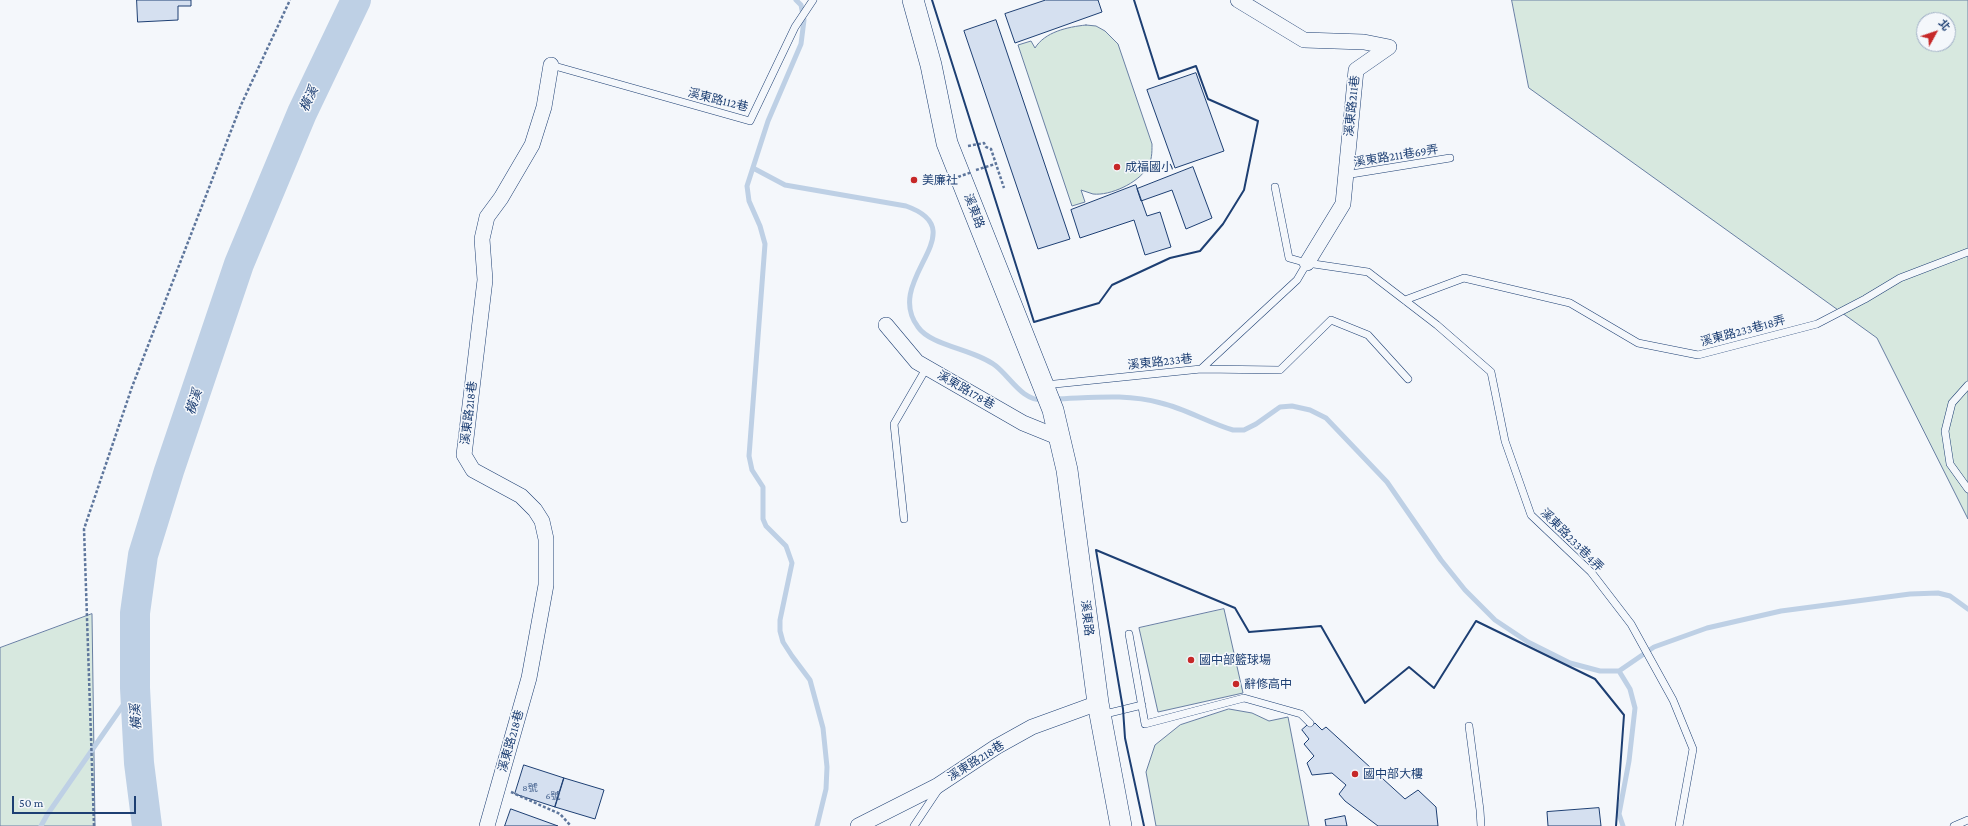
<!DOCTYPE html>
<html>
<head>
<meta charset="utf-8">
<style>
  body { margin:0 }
  #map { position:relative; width:1968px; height:826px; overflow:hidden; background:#f4f7fb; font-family:"Crimson Pro","Noto Sans TC",serif }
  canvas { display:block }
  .north { position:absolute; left:1916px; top:12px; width:40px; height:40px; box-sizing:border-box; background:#f4f7fb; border:1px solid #9eadc5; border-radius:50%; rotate:50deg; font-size:11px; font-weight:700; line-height:16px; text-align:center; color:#1d3f73 }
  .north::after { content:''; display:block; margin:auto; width:14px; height:18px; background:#c62828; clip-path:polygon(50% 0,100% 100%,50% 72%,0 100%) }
  .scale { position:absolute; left:12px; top:796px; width:124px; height:18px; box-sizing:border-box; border:2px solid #1d3f73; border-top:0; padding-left:5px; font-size:12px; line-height:14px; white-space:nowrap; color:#1d3f73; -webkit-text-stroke:3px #f4f7fb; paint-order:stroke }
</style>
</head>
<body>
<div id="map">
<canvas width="1968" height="826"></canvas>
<div class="north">北</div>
<div class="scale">50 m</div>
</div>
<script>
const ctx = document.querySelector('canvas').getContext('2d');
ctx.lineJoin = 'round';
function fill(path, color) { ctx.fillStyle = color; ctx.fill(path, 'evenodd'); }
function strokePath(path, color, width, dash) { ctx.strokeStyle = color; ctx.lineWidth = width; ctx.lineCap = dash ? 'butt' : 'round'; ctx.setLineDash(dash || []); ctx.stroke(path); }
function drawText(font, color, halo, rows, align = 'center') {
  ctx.font = font + ' "Crimson Pro","Noto Sans TC",serif'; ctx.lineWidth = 3; ctx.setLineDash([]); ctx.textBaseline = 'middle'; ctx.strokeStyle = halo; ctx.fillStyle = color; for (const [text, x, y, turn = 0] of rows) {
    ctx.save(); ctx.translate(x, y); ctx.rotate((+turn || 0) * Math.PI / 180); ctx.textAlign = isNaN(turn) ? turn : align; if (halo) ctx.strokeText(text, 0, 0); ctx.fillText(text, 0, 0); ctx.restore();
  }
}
const green = new Path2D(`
  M1512,0h456v519l-91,-181 -348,-250zM1924,20h24v24h-24z
  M1086,25l10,1 9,5 13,13 34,100c0,9 0,17 -5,24 -9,15 -37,28 -54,26 -4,-1 -8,-3 -12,-4l4,12 -13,4 -54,-161 13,-4 4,7c10,-16 32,-21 51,-23z
  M1224,609l19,84 -85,19 -19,-84z
  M92,614l3,212h-95v-178z
  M1229,709l23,4 17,8 19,-4 21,109h-153l-10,-54 9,-27 25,-20z`);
fill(green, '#d7e8df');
strokePath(green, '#687fa3', 1);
strokePath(new Path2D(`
  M796,0l5,5 3,15 -3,24 -33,77 -21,65 2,15 11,25 5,18 -16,212 3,14 11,17v32l3,7 20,20 6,17 -12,57v11l3,11 9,14 18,24 13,48 4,39 -1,22 -9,37
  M753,168l32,17 121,21c71,25 -24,73 12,121 13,19 56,22 78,39 15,12 26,35 48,34
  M1054,399c37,-1 71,-6 107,4 25,6 48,20 72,27h11l12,-6 24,-17 12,-1 18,4 16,8 61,64 54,78 24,30 30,30 33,22 42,21 30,8h19l35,-24 53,-19 74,-17 129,-17 28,-1 12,3 18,13
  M1619,671l11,18 5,19 -6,53 -10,53 4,12
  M41,826l6,-11 88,-127`), '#bed0e5', 5);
strokePath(new Path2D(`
  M147,826l-8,-63 -4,-75v-75l8,-58 26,-84 70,-207 63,-151 54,-113`), '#bed0e5', 30);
const building = new Path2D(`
  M137,0h54v6h-13v14l-40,2z
  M1046,0h52l4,12 -87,31 -10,-29z
  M996,20l74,219 -32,10 -74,-218z
  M1196,73l28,78 -49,17 -28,-78z
  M1193,167l19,51 -26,11 -14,-39 -31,11 -4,-12z
  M1136,185l11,31 13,-4 11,35 -26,8 -11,-35 -54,18 -9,-28z
  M1310,723l2,2 3,-2 7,7 4,-3 79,72 13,-9 18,17 2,19h-60l-33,-25 -6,-7 7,-9 -14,-12 -20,2 -5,-12 7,-7 -10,-12 5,-5 -7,-9z
  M524,765l40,13 -9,29 -40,-13z
  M564,778l40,12 -9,29 -40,-12z
  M1599,808l2,18h-53l-1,-14z
  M511,809l47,17h-53z
  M1345,816l2,10h-21l-1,-6z`);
fill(building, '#d5e0f0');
strokePath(building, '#1d3f73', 1);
const lane = new Path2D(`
  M551,65l199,56 45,-94 18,-27
  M1345,175l105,-17
  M1275,187l14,71 18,5 61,9 69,53 54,47 14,69 26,74 60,57 40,52 42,76 20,49 -14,77
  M1405,300l59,-22 106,25 68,40 60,12 119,-31 48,-25 35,-21 68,-26
  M1201,369l79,1 51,-50 37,15 40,44
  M1045,385l156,-16 96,-89 10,-17
  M1968,385l-16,18 -7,28 5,33 18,25
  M904,519l-10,-95 33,-57
  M1129,634l16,90 99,-26 57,16 9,9
  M1101,715l41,-10
  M1469,726l11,84 1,16
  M914,826l26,-39
  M1954,826l14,-6`);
const street = new Path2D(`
  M1238,0l66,40 60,2 25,5 -33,23 -13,134 -36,59
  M886,325l31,37 106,61 37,15
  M487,826l42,-148 17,-93v-46l-4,-18 -7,-11 -14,-14 -48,-26 -9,-15 21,-175 -3,-41 5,-22 14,-19 31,-53 12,-38 7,-42
  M858,826l79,-40 59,-39 36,-20 66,-24`);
const secondary = new Path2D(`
  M913,0l18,65 16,78 106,267 14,60 31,233 23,123`);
strokePath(lane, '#1d3f73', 8);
strokePath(street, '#1d3f73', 16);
strokePath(secondary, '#1d3f73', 22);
strokePath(new Path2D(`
  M968,146l16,-3 2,4 5,2 13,39
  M976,170l19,-6
  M511,792l49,22 11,12
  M94,826l-10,-297 48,-142 109,-282 49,-105`), '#5e769c', 2.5, [3, 2]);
strokePath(lane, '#f4f7fb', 7);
strokePath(street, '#f4f7fb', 15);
strokePath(secondary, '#f4f7fb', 21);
strokePath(new Path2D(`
  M944,182l28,-10`), '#5e769c', 2.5, [3, 2]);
strokePath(new Path2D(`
  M932,0l102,322 65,-19 13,-18 58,-27 30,-7 23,-27 21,-34 14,-69 -50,-22 -12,-33 -37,13 -25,-79
  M1144,826l-19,-88 -2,-29 -27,-159 139,58 14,24 72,-6 44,77 44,-36 25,21 42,-67 119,58 29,36 -8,111`), '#1d3f73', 2);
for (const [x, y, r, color] of [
  [1117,167,4,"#c62828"],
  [914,180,4,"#c62828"],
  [1191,660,4,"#c62828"],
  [1236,684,4,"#c62828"],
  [1355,774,4,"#c62828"]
]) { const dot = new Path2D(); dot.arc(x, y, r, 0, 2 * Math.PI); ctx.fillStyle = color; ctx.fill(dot); strokePath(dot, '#f4f7fb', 1.5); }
drawText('10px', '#4b6792', null, [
  ["8號",530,788],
  ["6號",553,796]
]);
drawText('12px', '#1d3f73', '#f4f7fb', [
  ["溪東路112巷",718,100,14],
  ["溪東路211巷",1352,106,-84],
  ["溪東路211巷69弄",1396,156,-9],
  ["溪東路",974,211,69],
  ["溪東路233巷18弄",1743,331,-15],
  ["溪東路233巷",1160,362,-6],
  ["溪東路178巷",966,390,30],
  ["溪東路218巷",469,413,-83],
  ["溪東路233巷4弄",1572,540,45],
  ["溪東路",1087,618,83],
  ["溪東路218巷",511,741,-74],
  ["溪東路218巷",976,761,-32]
]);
drawText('12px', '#1d3f73', '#f4f7fb', [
  ["成福國小",1125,167],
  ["美廉社",922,180],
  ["國中部籃球場",1199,660],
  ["辭修高中",1244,684],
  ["國中部大樓",1363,774]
], 'left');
drawText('italic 13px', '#1d3f73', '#f4f7fb', [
  ["橫溪",309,99,-65],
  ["橫溪",194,402,-72],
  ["橫溪",136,717,-93]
]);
</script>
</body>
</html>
